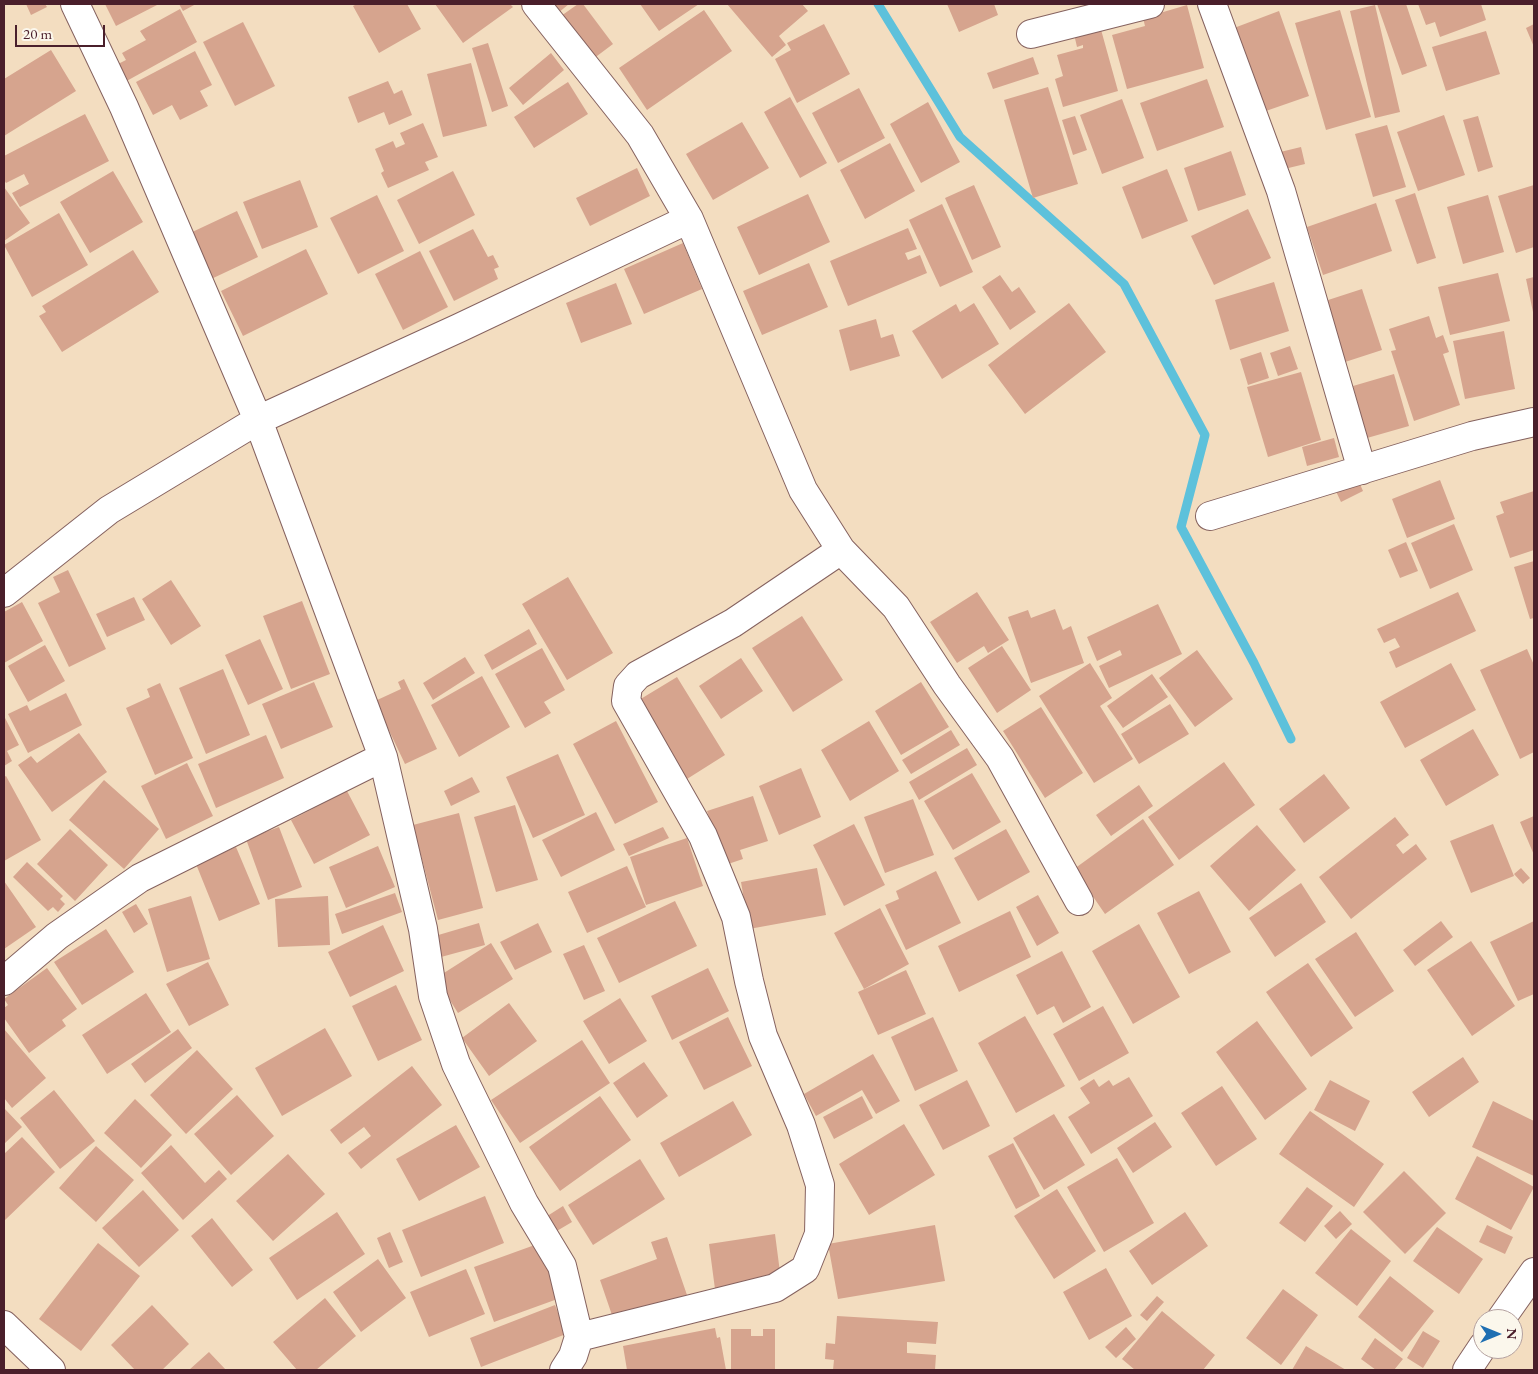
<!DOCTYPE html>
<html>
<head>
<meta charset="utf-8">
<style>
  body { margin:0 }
  #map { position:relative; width:1538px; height:1374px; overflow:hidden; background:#f3ddc0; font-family:"EB Garamond",serif }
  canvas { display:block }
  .frame { position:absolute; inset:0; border:5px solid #4a1f2b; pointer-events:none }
  .north { position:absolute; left:1473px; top:1309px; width:50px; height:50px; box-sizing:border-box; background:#fbf7ec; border:1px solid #b4a19f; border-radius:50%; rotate:90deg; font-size:14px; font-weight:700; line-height:20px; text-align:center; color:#4a1f2b }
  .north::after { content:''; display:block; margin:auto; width:18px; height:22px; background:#1f6fb2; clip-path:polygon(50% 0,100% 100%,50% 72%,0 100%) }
  .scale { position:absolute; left:15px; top:25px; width:90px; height:22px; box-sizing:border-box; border:2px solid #4a1f2b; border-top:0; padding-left:6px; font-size:15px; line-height:18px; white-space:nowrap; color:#4a1f2b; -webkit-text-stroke:4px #fbf7ec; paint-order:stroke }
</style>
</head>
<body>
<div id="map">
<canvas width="1538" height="1374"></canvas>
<div class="frame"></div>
<div class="north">N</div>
<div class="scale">20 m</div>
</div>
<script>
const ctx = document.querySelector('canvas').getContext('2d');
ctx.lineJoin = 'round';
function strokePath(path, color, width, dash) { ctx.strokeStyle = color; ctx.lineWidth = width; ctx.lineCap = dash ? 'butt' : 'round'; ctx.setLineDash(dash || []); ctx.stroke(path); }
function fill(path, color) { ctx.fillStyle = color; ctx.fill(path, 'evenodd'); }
strokePath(new Path2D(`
  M878,4l82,133 164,147 81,151 -24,92 73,136 37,76`), '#5dc1db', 9);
fill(new Path2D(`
  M26,4h19l2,3 -16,8z
  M105,4h54l-43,22z
  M179,4h17l-13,7z
  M357,4h50l14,25 -42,24 -26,-47z
  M435,4h75l3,3 -50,36z
  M550,4h19l-11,9z
  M578,4h5l30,40 -20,15 -32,-43z
  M640,4h59l-40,27z
  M727,4h75l6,7 -29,25 7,9 -14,12z
  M947,4h47l4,11 -39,17z
  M1377,4h29l21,62 -25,9z
  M1418,4h63l5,16 -46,17 -5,-15 -9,3z
  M1187,5l17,63 -77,21 -15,-54 33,-9 -2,-8z
  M1375,5l25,107 -25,6 -25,-107z
  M180,9l17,33 -74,41 -9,-17 12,-6 -4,-7 24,-13 -6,-9z
  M704,10l28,41 -85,59 -28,-42z
  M1340,10l31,107 -45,13 -31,-107z
  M1279,11l30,85 -46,16 -29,-84z
  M243,22l32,64 -40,20 -32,-64z
  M824,24l26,50 -53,29 -22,-44 16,-9 -4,-7z
  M1534,24v23l-8,-19z
  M1100,26l18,65 -55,16 -8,-28 8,-3 -6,-21 26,-7v-3l-6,2 -3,-13z
  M1486,31l14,43 -54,17 -14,-44z
  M488,43l20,63 -16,6 -20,-64z
  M51,50l25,41 -72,45v-57z
  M195,51l17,34 -12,6 8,15 -28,14 -8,-15 -19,10 -17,-33z
  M551,53l13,17 -41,35 -14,-17z
  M1033,57l6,17 -46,15 -6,-16z
  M471,63l16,63 -44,11 -16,-63z
  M1207,79l17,48 -67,24 -17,-48z
  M388,81l6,13 8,-4 10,25 -23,10 -5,-13 -26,11 -10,-26z
  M568,82l20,32 -54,34 -20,-31z
  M1048,87l30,97 -45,14 -29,-98z
  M859,88l26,50 -47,25 -26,-50z
  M790,97l37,66 -27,15 -36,-66z
  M1122,99l22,59 -42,16 -22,-59z
  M928,102l32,60 -39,21 -31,-59z
  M85,114l24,47 -89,46 -8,-14 17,-9 -5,-10 -18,9 -2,-3v-24z
  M1444,115l21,60 -47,16 -21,-59z
  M1075,116l12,34 -14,5 -11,-35z
  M1478,116l15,51 -15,5 -15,-52z
  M742,122l27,46 -56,32 -27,-46z
  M423,123l15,34 -13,5 4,8 -41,18 -7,-15 3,-2 -9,-22 18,-8 3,7 9,-4 -5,-11z
  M1387,125l19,62 -33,10 -18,-63z
  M890,143l25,48 -50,28 -25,-49z
  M1301,147l4,17 -29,7 -4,-17z
  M1231,151l15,44 -48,16 -14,-43z
  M637,168l13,28 -60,30 -14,-28z
  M1167,169l21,52 -46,18 -20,-52z
  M113,171l30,51 -53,31 -30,-51z
  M453,171l22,44 -56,29 -22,-44z
  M300,180l18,47 -56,22 -19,-47z
  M974,185l27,62 -29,13 -27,-62z
  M1534,185v62l-18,6 -18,-57z
  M4,187l26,36 -26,18z
  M1415,193l21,65 -19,6 -22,-64z
  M808,194l22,48 -71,33 -22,-48z
  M377,195l27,56 -46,23 -28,-56z
  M1488,195l16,57 -41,12 -16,-57z
  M1376,203l16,48 -69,24 -16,-48z
  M942,204l31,68 -33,15 -31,-67z
  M1248,209l23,49 -57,27 -23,-49z
  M237,211l21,46 -49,23 -21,-46z
  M59,213l29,52 -56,32 -28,-52z
  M908,228l9,21 -12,4 3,7 12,-5 7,18 -79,33 -18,-45z
  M473,229l15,28 5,-2 6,12 -5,2 4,10 -44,22 -25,-50z
  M683,243l19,46 -58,25 -20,-45z
  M306,249l22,45 -85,42 -22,-45z
  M133,250l26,42 -97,60 -23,-36 7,-4 -4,-6z
  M420,251l28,56 -45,23 -28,-56z
  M809,263l19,44 -66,28 -19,-44z
  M1498,273l12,48 -60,14 -12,-48z
  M1000,275l12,17 7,-5 17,25 -26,18 -28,-43z
  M1534,277v35h-1l-7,-33z
  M1274,282l15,49 -59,19 -15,-50z
  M616,283l16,41 -51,19 -15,-40z
  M1362,289l20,61 -40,13 -20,-61z
  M974,303l25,41 -57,35 -30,-48 44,-27 4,8z
  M1069,303l37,49 -81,62 -37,-49z
  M1429,316l7,22 7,-3 6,17 -6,2 17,51 -46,16 -23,-70 5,-1 -7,-21z
  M876,319l5,19 12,-4 7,22 -50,15 -11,-41z
  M1504,331l11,58 -50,10 -12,-58z
  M1290,346l8,23 -20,7 -8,-23z
  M1261,352l8,26 -21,7 -8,-26z
  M1301,372l20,68 -53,17 -21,-70z
  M1394,374l15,52 -42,12 -14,-52z
  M1334,438l5,19 -32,9 -5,-19z
  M1356,475l7,16 -22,11 -8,-17z
  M1440,480l15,39 -48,19 -15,-39z
  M1534,491v59l-24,8 -14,-42 8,-3 -4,-11z
  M1454,524l19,46 -43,19 -19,-46z
  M1406,542l12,29 -18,7 -12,-28z
  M1534,561v57l-4,1 -16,-52z
  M68,570l38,79 -37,18 -31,-64 22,-11 -7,-15z
  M568,577l45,76 -46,27 -45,-76z
  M171,580l30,46 -30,19 -29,-46z
  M977,592l32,48 -21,13 -4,-7 -27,17 -27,-41z
  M1458,592l18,39 -80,37 -7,-16 11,-5 -5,-9 -11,5 -7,-14z
  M134,597l11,23 -38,17 -11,-23z
  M302,601l28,73 -39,15 -28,-73z
  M22,602l21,39 -39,22v-51z
  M1158,604l24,50 -73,34 -10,-22 23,-11 -2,-5 -23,11 -10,-24z
  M1055,609l8,21 8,-4 13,37 -53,20 -23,-66 20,-7 3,8z
  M802,616l41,64 -50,32 -41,-64z
  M529,629l8,15 -45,26 -8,-15z
  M260,639l23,50 -35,16 -23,-50z
  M45,645l20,36 -37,21 -20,-36z
  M1002,646l29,44 -34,23 -29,-45z
  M542,648l23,42 -21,12 7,11 -26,15 -30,-54z
  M1527,649l7,16v87l-14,7 -40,-89z
  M1197,650l36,49 -38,28 -36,-49z
  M465,657l10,16 -42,27 -10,-17z
  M741,658l22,33 -42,28 -22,-33z
  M1090,663l22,35 -12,8 33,53 -39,24 -55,-87z
  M1451,663l25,47 -71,38 -25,-46z
  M223,669l27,66 -44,19 -27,-66z
  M1152,674l16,23 -45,31 -16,-22z
  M482,676l28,51 -51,30 -28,-52z
  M677,677l48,78 -38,24 -48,-79z
  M404,679l33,70 -32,15 -30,-63 26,-12 -3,-7z
  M314,682l19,45 -52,22 -19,-45z
  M921,682l28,45 -48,28 -26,-44z
  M160,683l33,75 -38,17 -29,-67 24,-11 -3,-8z
  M66,693l16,32 -54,28 -20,-39 19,-9 3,6z
  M1170,704l19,30 -50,30 -18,-30z
  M1041,707l42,66 -38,25 -42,-67z
  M4,716l15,29 -12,6 5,10 -8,5z
  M616,721l42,81 -43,22 -42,-80z
  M869,721l30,50 -49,30 -29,-51z
  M1473,729l26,46 -53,31 -26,-46z
  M951,730l9,15 -49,29 -9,-14z
  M79,733l28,39 -55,40 -34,-47 13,-9 6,7z
  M266,735l18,43 -68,30 -18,-44z
  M967,748l10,17 -58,35 -10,-18z
  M558,754l27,61 -52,23 -27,-61z
  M1224,762l31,43 -76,55 -31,-43z
  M187,763l26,53 -47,23 -25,-53z
  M801,768l20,49 -42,18 -20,-49z
  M972,773l29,49 -48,28 -29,-49z
  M1324,774l26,34 -46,35 -25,-34z
  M6,776l35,64 -37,21v-84z
  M472,777l8,15 -29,14 -7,-15z
  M104,780l55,49 -35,40 -55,-49z
  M1139,785l14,21 -42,30 -15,-21z
  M347,791l23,44 -56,29 -23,-44z
  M753,796l15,45 -28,9 3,9 -18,6 -18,-54z
  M913,799l21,56 -49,18 -21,-56z
  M515,805l23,75 -42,12 -22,-75z
  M596,812l19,38 -54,27 -19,-37z
  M459,813l24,95 -45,12 -25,-95z
  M1534,816v39l-14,-33z
  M1395,817l14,18 -13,10 7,9 13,-10 11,15 -76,60 -32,-42z
  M1143,819l31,46 -69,49 -31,-45z
  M854,824l31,61 -41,21 -31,-61z
  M1493,824l21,52 -43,17 -21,-52z
  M1257,825l39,45 -47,41 -39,-45z
  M279,827l23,60 -34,13 -22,-61z
  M663,827l6,11 -40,18 -6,-12z
  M70,829l38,36 -33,36 -38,-37z
  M1006,829l24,43 -52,29 -24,-43z
  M687,838l16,48 -57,19 -16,-48z
  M378,846l17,41 -49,21 -17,-41z
  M236,847l24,57 -41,17 -23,-57z
  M27,862l36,34 -3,3 5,5 -7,8 -5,-5 -5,4 -35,-34z
  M627,866l19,41 -59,26 -19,-41z
  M817,868l9,47 -77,14 -8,-47z
  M1521,868l9,10 -7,6 -9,-10z
  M936,871l25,52 -55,27 -21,-45 14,-6 -3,-8z
  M4,881l32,46 -32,22z
  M1301,883l25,39 -51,35 -26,-39z
  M1199,891l32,61 -42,22 -32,-61z
  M395,893l7,19 -60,22 -7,-20z
  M1038,895l21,38 -22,13 -21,-39z
  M191,896l19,63 -43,13 -19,-63z
  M328,896l2,49 -52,2 -3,-48z
  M675,901l22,45 -78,37 -22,-45z
  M136,904l12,20 -14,9 -12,-21z
  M880,908l29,56 -45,25 -30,-56z
  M1010,911l21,46 -72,35 -21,-46z
  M1441,921l12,16 -38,29 -12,-16z
  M1534,921v73l-16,7 -28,-59z
  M479,923l6,22 -44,12 -6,-21z
  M538,923l14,29 -37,18 -15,-28z
  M1139,924l41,73 -47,27 -41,-73z
  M383,925l21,46 -54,26 -22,-45z
  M106,929l28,43 -52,33 -28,-43z
  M1356,932l38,59 -39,26 -40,-58z
  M1471,941l44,65 -43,30 -45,-66z
  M491,943l22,36 -55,34 -22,-35z
  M584,945l21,46 -21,9 -21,-46z
  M1062,951l29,56 -28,16 -9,-17 -17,9 -21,-40z
  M208,962l21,43 -40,21 -23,-42z
  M1308,963l45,65 -42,29 -45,-65z
  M47,968l30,41 -15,11 4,6 -37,27 -25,-35v-10l4,-3 -4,-6z
  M708,968l21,43 -57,29 -21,-44z
  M906,970l20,44 -48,21 -20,-43z
  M396,985l26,55 -44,21 -26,-55z
  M146,993l25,39 -64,42 -25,-39z
  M620,998l27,43 -38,23 -26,-43z
  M509,1003l28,38 -48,35 -27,-38z
  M1103,1006l26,47 -50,28 -26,-47z
  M1025,1016l40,70 -49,27 -38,-70z
  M728,1017l24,49 -48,24 -25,-48z
  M933,1017l25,54 -43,20 -24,-54z
  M1257,1021l50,68 -42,31 -49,-68z
  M325,1028l27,48 -70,40 -27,-48z
  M4,1029l42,49 -34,30 -8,-10z
  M178,1029l14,19 -47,35 -14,-19z
  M582,1040l28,43 -90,60 -29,-43z
  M197,1050l36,39 -47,45 -36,-39z
  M873,1054l27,47 -24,13 -14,-24 -46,26 -12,-22z
  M1463,1057l16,25 -50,35 -17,-25z
  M644,1062l24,34 -31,22 -24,-35z
  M412,1066l30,39 -81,64 -13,-16 23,-17 -7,-9 -23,17 -11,-14z
  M1129,1077l24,39 -62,38 -23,-37 22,-14 -10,-15 14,-9 5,8 10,-7 4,6z
  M967,1080l23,46 -47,24 -24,-45z
  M1330,1080l40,21 -15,30 -41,-21z
  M1222,1086l35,53 -41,27 -35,-53z
  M54,1090l41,51 -35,28 -40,-51z
  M237,1095l37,41 -43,39 -37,-41z
  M600,1096l31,44 -71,51 -31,-44z
  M862,1096l11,22 -39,21 -11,-22z
  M135,1099l37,36 -31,33 -37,-35z
  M733,1101l19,34 -73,42 -19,-34z
  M1493,1101l41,20v55l-62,-29z
  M4,1108l18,19 -18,17z
  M1310,1111l74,53 -30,43 -75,-53z
  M1054,1114l31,51 -41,25 -31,-52z
  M1155,1122l17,25 -39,26 -16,-25z
  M904,1124l31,51 -66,40 -30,-51z
  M456,1125l24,42 -61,34 -23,-42z
  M22,1137l33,35 -51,49v-67z
  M1013,1143l27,53 -24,13 -28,-53z
  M171,1145l34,38 14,-13 8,9 -44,41 -42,-47z
  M96,1146l38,34 -38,42 -37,-34z
  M288,1154l37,40 -52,47 -37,-40z
  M1477,1156l57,31 -23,43 -56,-31z
  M1117,1158l37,65 -50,29 -37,-65z
  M640,1159l25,40 -72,46 -25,-40z
  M1404,1171l42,42 -41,41 -42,-42z
  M1307,1187l26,19 -28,36 -26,-19z
  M1057,1189l39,62 -42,28 -40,-63z
  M143,1190l36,40 -40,37 -37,-39z
  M485,1196l19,47 -83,34 -19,-47z
  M563,1206l9,16 -22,13 -9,-15z
  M1340,1211l12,13 -16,15 -12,-13z
  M337,1212l28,42 -68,46 -28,-42z
  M1185,1212l23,34 -56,39 -23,-34z
  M212,1218l41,52 -21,17 -41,-51z
  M935,1225l10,56 -107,18 -10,-55z
  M1487,1225l26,12 -8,17 -26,-12z
  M1437,1227l46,32 -24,35 -46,-33z
  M1351,1229l40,32 -34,45 -42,-33z
  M390,1232l13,30 -14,6 -12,-30z
  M775,1234l6,46 -66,9 -6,-45z
  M667,1237l20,58 -73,26 -14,-41 57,-21 -6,-17z
  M543,1242l20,55 -69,25 -20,-55z
  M98,1243l42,33 -59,75 -42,-32z
  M378,1259l28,39 -45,34 -28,-40z
  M1106,1268l26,48 -43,24 -26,-48z
  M466,1269l19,45 -56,23 -19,-45z
  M1390,1276l44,35 -32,41 -44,-35z
  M1283,1289l35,26 -37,50 -35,-27z
  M1157,1296l7,6 -17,19 -7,-6z
  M325,1298l31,38 -40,34h-19l-24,-28z
  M152,1305l37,39 -27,26h-27l-24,-25z
  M555,1305l11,29 -85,33 -11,-29z
  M1162,1311l53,44 -12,15h-68l-13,-11z
  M837,1316l101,6 -2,22 -29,-2v11l29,2 -1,15h-102l1,-10 -9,-1 1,-16 9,1z
  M1126,1327l10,12 -20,19 -11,-11z
  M715,1328l2,10 3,-1 6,33h-99l-4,-24z
  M731,1329h20v7h12v-7h12v41h-44z
  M1423,1331l17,10 -17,27 -16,-10z
  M1375,1338l28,21 -9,11h-18l-15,-11z
  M1306,1346l40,24h-54z
  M209,1352l17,18h-37z`), '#d6a48e');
const street = new Path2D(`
  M75,4l49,103 134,313 125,337 40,172 10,67 23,68 68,139 38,63 17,71 -6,19 -9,14
  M536,4l104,131 49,84 114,271 38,60 55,57 51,78 53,73 79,143
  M1212,4l69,187 81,279
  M1031,34l119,-30
  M1210,516l262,-80 62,-14
  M4,593l105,-83 149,-90 201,-92 230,-109
  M4,981l53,-45 83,-58 243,-121
  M1501,1319l33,-47
  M4,1325l47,45
  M579,1337l196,-49 30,-19 14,-35 1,-49 -19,-60 -38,-89 -14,-55 -13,-64 -33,-81 -77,-135 2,-15 10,-11 95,-52 108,-73
  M1467,1370l16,-24`);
strokePath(street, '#85625f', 30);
strokePath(street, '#fff', 28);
</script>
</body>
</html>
